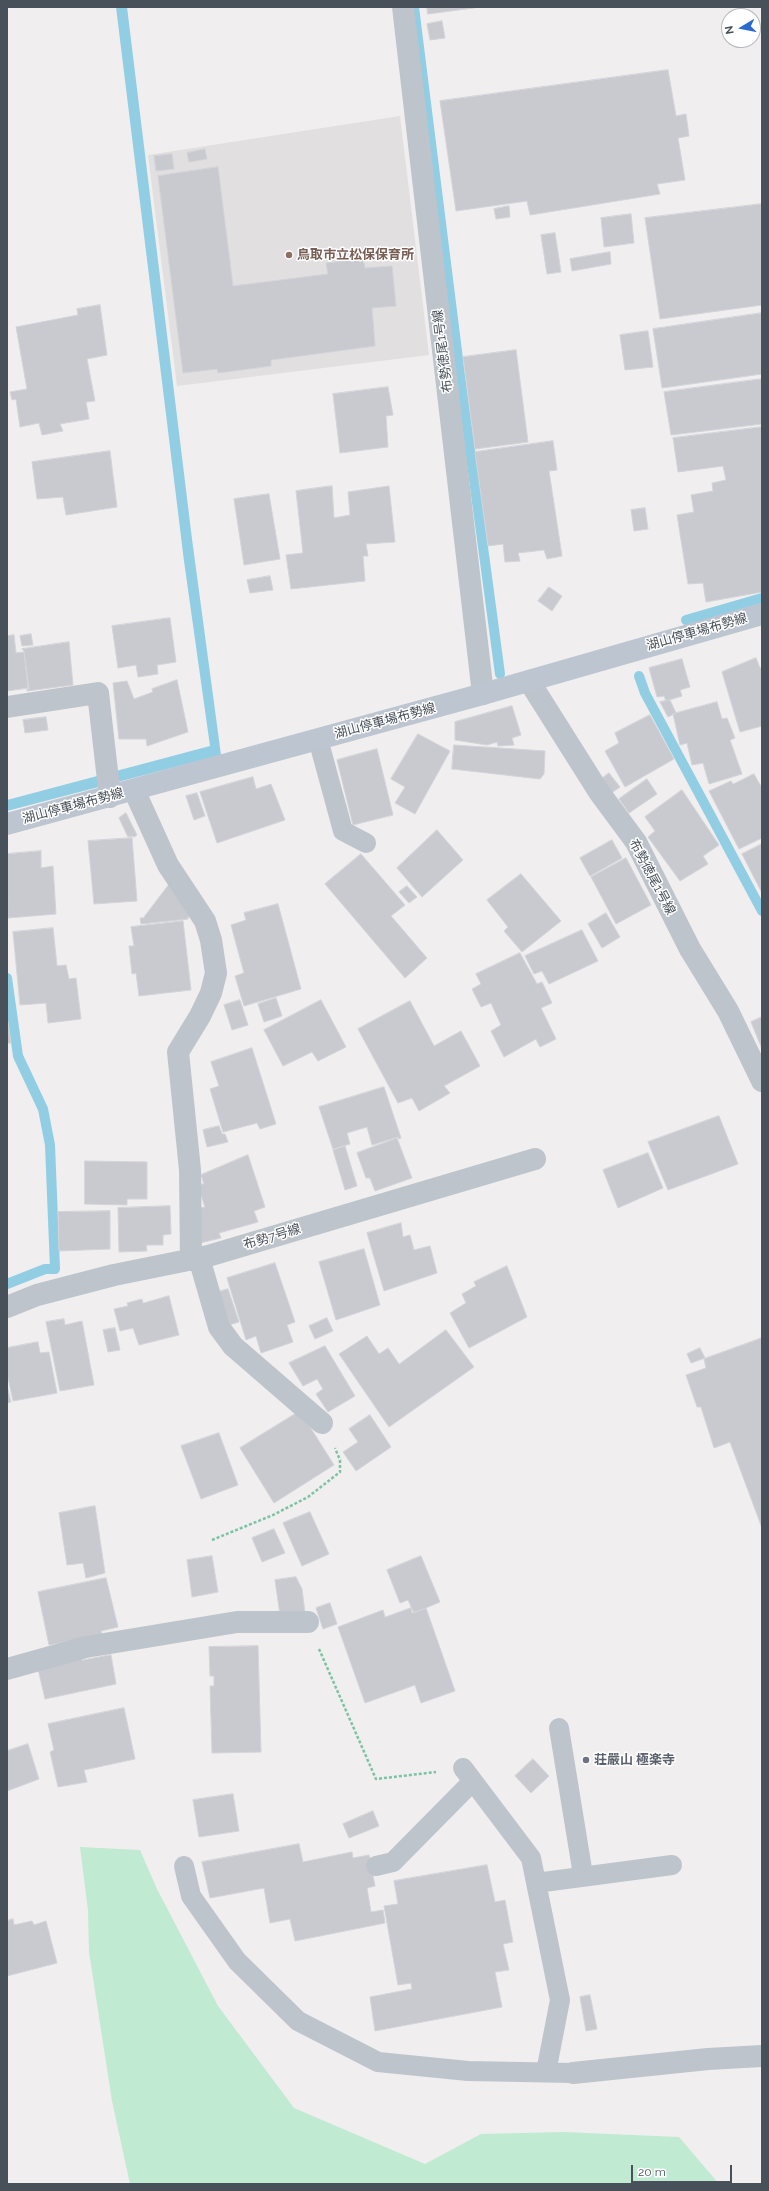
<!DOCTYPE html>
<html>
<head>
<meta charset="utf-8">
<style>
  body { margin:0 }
  #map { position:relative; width:769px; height:2191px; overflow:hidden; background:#f0eeee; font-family:Raleway,sans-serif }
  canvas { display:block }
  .frame { position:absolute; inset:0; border:8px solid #485059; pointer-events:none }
  .north { position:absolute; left:721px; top:8px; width:40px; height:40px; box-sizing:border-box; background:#fff; border:1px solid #b6b9bd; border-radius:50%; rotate:260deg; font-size:11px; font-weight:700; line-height:16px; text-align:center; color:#485059 }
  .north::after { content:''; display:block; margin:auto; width:14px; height:18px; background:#2b6bcd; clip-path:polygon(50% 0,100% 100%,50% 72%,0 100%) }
  .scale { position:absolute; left:631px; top:2165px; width:101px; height:18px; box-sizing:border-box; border:2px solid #485059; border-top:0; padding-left:5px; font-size:12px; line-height:14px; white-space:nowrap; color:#485059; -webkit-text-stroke:3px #fff; paint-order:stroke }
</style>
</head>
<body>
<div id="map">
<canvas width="769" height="2191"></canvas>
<div class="frame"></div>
<div class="north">N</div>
<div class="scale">20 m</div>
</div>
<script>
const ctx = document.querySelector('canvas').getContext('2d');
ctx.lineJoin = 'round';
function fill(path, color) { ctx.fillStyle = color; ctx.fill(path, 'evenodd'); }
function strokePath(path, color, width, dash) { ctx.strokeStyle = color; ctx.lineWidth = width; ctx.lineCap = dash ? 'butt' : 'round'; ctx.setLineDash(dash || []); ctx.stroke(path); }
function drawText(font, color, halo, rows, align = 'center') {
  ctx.font = font + ' Raleway,"Noto Sans JP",sans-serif'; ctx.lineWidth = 3; ctx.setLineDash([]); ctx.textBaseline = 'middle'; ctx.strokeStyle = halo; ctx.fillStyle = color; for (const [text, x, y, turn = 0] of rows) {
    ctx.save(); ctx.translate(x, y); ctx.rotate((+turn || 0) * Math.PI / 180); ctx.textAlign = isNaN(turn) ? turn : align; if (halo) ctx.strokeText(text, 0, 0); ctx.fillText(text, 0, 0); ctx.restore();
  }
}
fill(new Path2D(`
  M400,116l29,239 -252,31 -29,-231z`), '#e1dfdf');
fill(new Path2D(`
  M80,1847l60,3 17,39 61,117 76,102 131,56 56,-30 82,-2 116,5 40,47h-589l-18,-83 -23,-149 -1,-42z`), '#c0ead2');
fill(new Path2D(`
  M116,7h11l65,532 29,216 -214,56v-11l203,-54 -26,-185z`), '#91cee3');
strokePath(new Path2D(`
  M414,7l46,368 40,299
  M686,620l76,-22
  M639,676l6,17 117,218
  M7,978l11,78 25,53 7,36 5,124h-10l-38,15`), '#91cee3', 10);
const building = new Path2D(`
  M427,7h54l-53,7z
  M442,21l3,17 -15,2 -3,-16z
  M668,70l8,46 10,-2 3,22 -11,2 7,42 -28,4 3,10 -130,21 -3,-14 -71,10 -16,-110z
  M205,149l2,10 -18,3 -2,-9z
  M172,154l2,15 -18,2 -2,-15z
  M218,167l15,119 95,-12 -2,-11 37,-4 2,9 27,-2 4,40 -24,2 3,38 -104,14v6l-53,7 -1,-4 -34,4 -25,-197z
  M762,204v101l-102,14 -15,-101z
  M509,206l1,11 -14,2 -2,-10z
  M631,214l3,29 -30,4 -3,-29z
  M555,233l6,39 -14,2 -6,-39z
  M610,252l1,12 -39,7 -2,-12z
  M100,305l7,50 -20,4 8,42 -9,1 3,17 -29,5 3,7 -21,4 -3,-12 -19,4 -4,-28 -4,1 -2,-8 17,-3 -11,-62 62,-12 -1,-6z
  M762,313v61l-100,14 -9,-59z
  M648,331l5,36 -28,3 -5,-35z
  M516,350l12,92 -53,7 -12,-92z
  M762,379v45l-91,11 -7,-43z
  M388,387l5,28 -7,1 2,31 -48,6 -7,-59z
  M762,427v165l-56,10 -3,-19 -15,1 -11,-69 17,-3 -3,-17 22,-4 -1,-8 14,-3 -3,-14 -45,6 -5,-34z
  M553,441l4,29 -8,1 13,85 -15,3 -3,-9 -26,3 2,8 -15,1 -2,-18 -15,2 -13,-94z
  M110,451l7,56 -51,8 -3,-18 -26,2 -5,-37z
  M332,486l2,32 16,-3 -2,-23 41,-6 6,56 -29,2 2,12h-5l2,25 -74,8 -5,-34 17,-2 -7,-62z
  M269,494l11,65 -36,6 -10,-66z
  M645,508l3,21 -14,2 -3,-21z
  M270,576l3,14 -23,3 -3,-13z
  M549,587l13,9 -10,15 -14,-10z
  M170,618l6,44 -19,3 1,9 -20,3 -2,-12 -18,3 -6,-42z
  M31,634l2,11 -11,1 -2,-10z
  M14,635l2,18 8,-1 4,36 -21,3v-55z
  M69,642l4,43 -46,6v-2h2l-5,-38 -2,-2z
  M756,658l4,10h2v58l-22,6 -18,-60z
  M682,659l8,28 -10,3 2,6 -16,5 -2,-5 -7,1 -8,-29z
  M177,680l11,52 -41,14 -1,-7h-27l-6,-56 14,-2 7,18 19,-7 -1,-3z
  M670,700l6,13 -8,4 -8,-15z
  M717,702l5,17 5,-1 8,20 -5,2 12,34 -33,10 -6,-21 -11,2 -5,-22 -7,2 -7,-31z
  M512,706l9,29 -9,3 2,7 -16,1 -1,-4 -10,3 -32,-5v-18z
  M650,715l24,44 -49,28 -20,-36 14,-8 -4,-10z
  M46,717l2,13 -23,3 -2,-13z
  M418,734l32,17 -35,63 -20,-11 10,-16 -14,-8z
  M454,745l91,6 -1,23 -4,5 -88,-10z
  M377,749l16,66 -40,10 -16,-65z
  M609,773l11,14 -10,7 -10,-14z
  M754,774l8,14v50l-23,11 -30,-58 22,-10 2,3z
  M253,777l3,12 15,-5 14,36 -68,23 -17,-51z
  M647,779l10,15 -28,19 -10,-14z
  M682,790l37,55 -16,11 5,8 -28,17 -32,-44 7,-6 -10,-14z
  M197,793l8,23 -11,4 -8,-24z
  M126,813l11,22 -3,2 -2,-1 -4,1 -9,-19z
  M437,830l26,30 -41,37 -25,-29z
  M132,838l5,63 -43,3 -6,-63z
  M612,840l10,18 -32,18 -10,-18z
  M762,844v49l-20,-39z
  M41,851v17l12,-2 3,48 -48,4 -1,-64z
  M361,854l44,51 -14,11 36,42 -22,20 -80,-94z
  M626,858l25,47 -35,19 -25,-47z
  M521,874l40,47 -39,31 -18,-21 4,-4 -21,-27z
  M171,882l18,27 -1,10 -47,5 -1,-6h3z
  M407,886l10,11 -8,6 -10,-11z
  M278,904l23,85 -57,17 -9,-30 9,-3 -13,-48 15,-5 -2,-7z
  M606,913l14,24 -18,11 -14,-24z
  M183,921l8,69 -52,6 -3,-23 -4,1 -3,-28h5l-3,-19z
  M53,928l4,38 9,-1 3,14 7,-1 5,41 -33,4 -2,-20 -26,2 -7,-73z
  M582,930l16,31 -49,23 -7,-13 -8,3 -9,-18z
  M520,953l17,31 5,-2 10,21 -11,5 15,31 -16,8 -4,-8 -32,18 -13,-26 10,-6 -10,-22 -10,4 -9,-18 9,-5 -5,-10z
  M276,998l6,18 -18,6 -6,-18z
  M240,1000l8,25 -16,5 -8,-25z
  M321,1000l25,47 -28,14 -6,-9 -29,14 -19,-36z
  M410,1001l24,45 27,-15 19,35 -36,20 6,7 -31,18 -7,-13 -14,5 -40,-74z
  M7,1017l4,26h-4z
  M762,1017v32l-11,-27z
  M252,1048l24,76 -16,5 -3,-6 -34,9 -13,-43 9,-3 -8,-24z
  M384,1087l17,51 -2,1 -1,-2 -26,8 -5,-18 -20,6 3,11 -17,5 -14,-42z
  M719,1116l19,48 -70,26 -20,-48z
  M219,1126l3,8h3l3,8 -21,5 -4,-17z
  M397,1138l15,40 -37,13 -5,-13h-4l-9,-25z
  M345,1146l12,40 -12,4 -12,-40z
  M648,1153l15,35 -45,20 -15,-38z
  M248,1155l17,52 -11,4 4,11 -39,11 2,5 -21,5v-35l5,-1 -5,-15 1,-8h3l-3,-9z
  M85,1161l62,1v37h-20v6l-42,-1z
  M170,1206l1,28 -8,1v10h-17l1,6 -28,1 -1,-44z
  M110,1211v38l-51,2 -1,-39z
  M401,1223l2,14 7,-2 4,15 16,-4 7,27 -53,18 -17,-58z
  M364,1249l16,56 -44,15 -17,-58z
  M275,1263l20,59 -8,3 6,17 -32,11 -5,-17 -10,4 -19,-62z
  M507,1266l20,51 -58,31 -19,-35 16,-10 -4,-9 14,-8 -2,-4z
  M228,1289l11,33 -10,3 -11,-33z
  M169,1296l10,39 -40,10 -6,-17 -13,3 -6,-22 14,-3 -1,-3 15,-4 1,4z
  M327,1318l6,13 -18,8 -6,-13z
  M64,1319l1,6 17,-4 12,64 -34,6 -14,-69z
  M115,1328l5,22 -12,2 -5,-22z
  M446,1330l28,37 -85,60 -50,-73 28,-18 12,18 9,-6 11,16z
  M762,1338v190l-32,-86 -16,6 -13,-41h-4l-11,-32 20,-7 -2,-9z
  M38,1342l2,11 9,-1 8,41 -44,8 -6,-28v-25z
  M325,1346l30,50 -27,16 -12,-18 7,-5 -6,-10 -14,7 -14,-23z
  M700,1348l5,10 -14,5 -4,-9z
  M7,1386l4,16 -4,1z
  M300,1411l34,54 -60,38 -34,-55z
  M370,1415l21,32 -35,24 -13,-19 15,-10 -9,-13z
  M219,1433l19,52 -37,14 -20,-53z
  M95,1506l10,67 -19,5 -3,-15 -16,2 -8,-52z
  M310,1512l19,42 -27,12 -19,-43z
  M274,1529l11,24 -23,9 -10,-24z
  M212,1556l6,36 -26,5 -5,-37z
  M421,1556l19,46 -26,11 -6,-13 -8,3 -13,-33z
  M296,1577l6,12 3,24 -25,2 -5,-35z
  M106,1578l12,49 -17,4 1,4 -53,10 -11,-53z
  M330,1603l7,21 -14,5 -7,-21z
  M411,1608l1,5 14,-5 29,83 -34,12 -6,-18 -50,18 -27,-76 45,-17 2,7z
  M258,1646l3,106 -49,1 -2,-67h4v-10h-4l-1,-29z
  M111,1655l5,29 -71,15 -7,-30 44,-13v4z
  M124,1708l11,51 -51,11 3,12 -29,5 -8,-35 4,-2 -6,-26z
  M28,1744l11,35 -32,12v-40z
  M533,1759l16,17 -18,17 -16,-17z
  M233,1794l6,37 -40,6 -6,-37z
  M373,1811l6,15 -30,12 -6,-14z
  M299,1844l4,18 49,-10 1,6 16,-3 6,31 -8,2 4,24 12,-2 2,13 -90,18 -5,-22 -20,4 -6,-35 -54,10 -8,-36z
  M487,1865l8,37 10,-2 8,42 -10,2 6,26 -14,2 7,35 -127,24 -5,-34 42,-8 -1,-6 -13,2 -14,-79 14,-2 -4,-23z
  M13,1919l1,6 18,-4 2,4 12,-4 11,42 -50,13v-55z
  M590,1995l7,34 -11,2 -6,-34z`);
fill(building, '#c9cad0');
strokePath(building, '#d2d4d9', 1);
strokePath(new Path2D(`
  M212,1540l61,-25 35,-18 32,-25v-12l-5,-12
  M319,1649l57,130 60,-7`), '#7bc4a3', 2.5, [3, 2]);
strokePath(new Path2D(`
  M318,739l25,92 23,12
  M559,1728l24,147
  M463,1768l68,90 29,142 -14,72
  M184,1866l7,30 46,65 61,60 80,41 90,9 105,2
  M376,1866l17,-4 79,-80
  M536,1883l136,-18`), '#bdc4cb', 20);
strokePath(new Path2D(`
  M403,7l80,687
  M529,681l70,111 37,50 54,107 38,62 34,70
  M7,707l91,-14 12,104
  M134,790l34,75 37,56 6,19 5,33 -5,20 -11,23 -22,36 12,118 1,90
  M199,1258l20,69 14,19 89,77
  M7,1307l30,-12 77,-20 94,-19 327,-97
  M7,1669l79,-22 151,-25h71
  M573,2073l135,-14 54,-3`), '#bdc4cb', 22);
strokePath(new Path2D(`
  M7,824l476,-130 279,-80`), '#bdc5d0', 22);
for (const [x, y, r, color] of [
  [289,255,4,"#8d6e63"],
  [586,1760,4,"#6b7280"]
]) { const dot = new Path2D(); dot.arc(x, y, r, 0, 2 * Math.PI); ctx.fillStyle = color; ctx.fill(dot); strokePath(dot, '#fff', 1.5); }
drawText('bold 13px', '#785e54', '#fff', [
  ["鳥取市立松保保育所",297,255]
], 'left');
drawText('13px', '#485059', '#fff', [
  ["布勢徳尾1号線",443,351,-97],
  ["湖山停車場布勢線",697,632,-16],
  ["湖山停車場布勢線",385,721,-15],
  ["湖山停車場布勢線",73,806,-15],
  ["布勢徳尾1号線",652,877,62],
  ["布勢7号線",272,1237,-17]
]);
drawText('bold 13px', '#5b616d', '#fff', [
  ["荘嚴山 極楽寺",594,1760]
], 'left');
</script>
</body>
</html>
